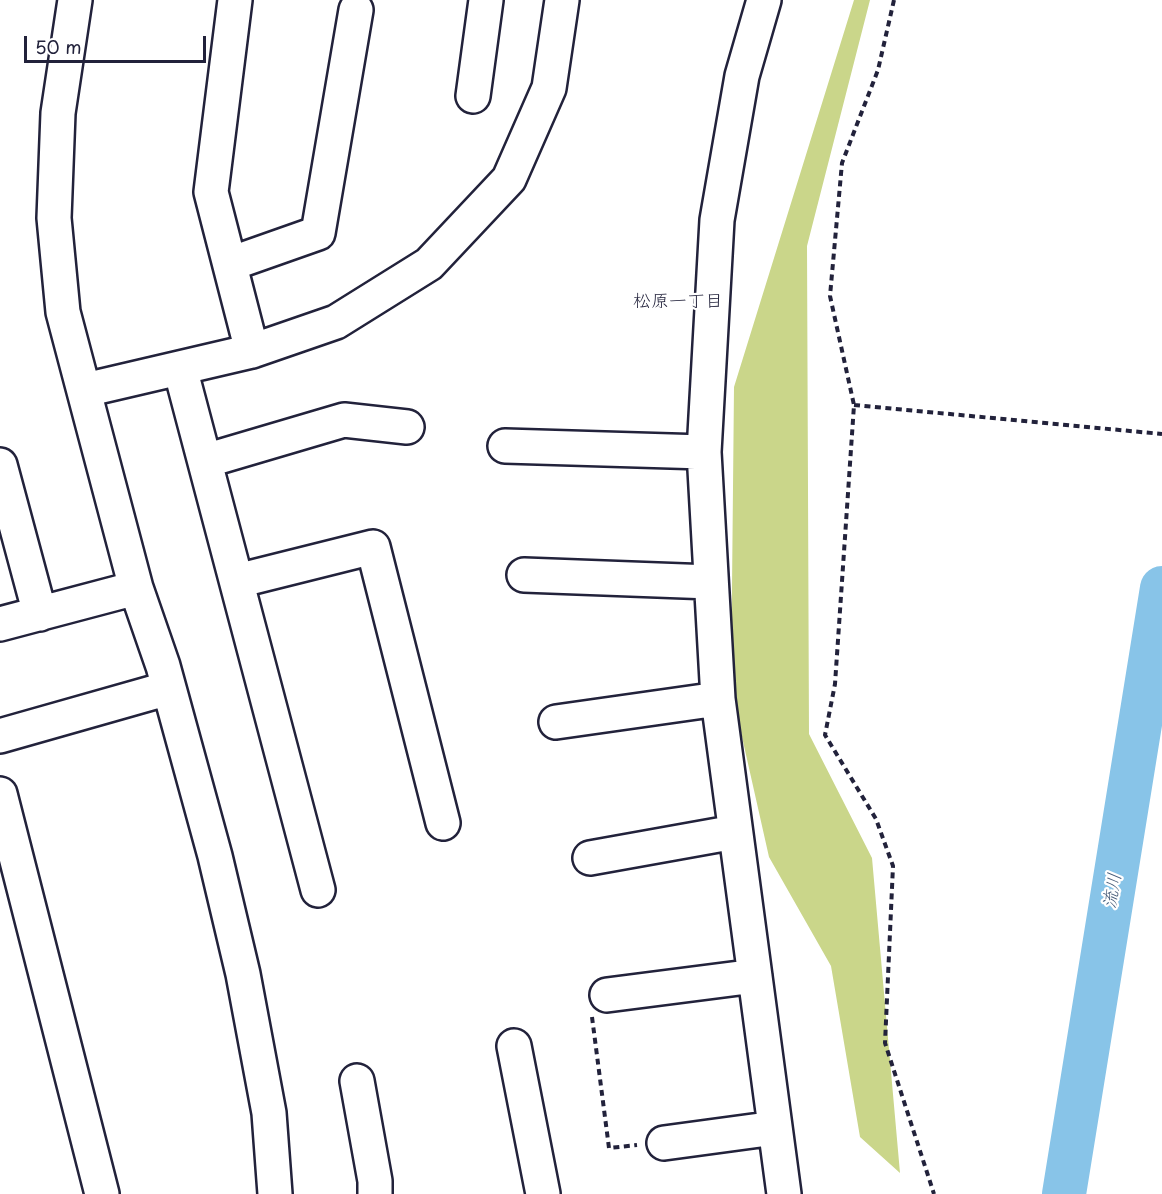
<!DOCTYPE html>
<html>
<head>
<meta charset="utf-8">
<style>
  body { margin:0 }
  #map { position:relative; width:1162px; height:1194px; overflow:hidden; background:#fff; font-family:"Playpen Sans",sans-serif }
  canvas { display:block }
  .scale { position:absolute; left:24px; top:36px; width:182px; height:27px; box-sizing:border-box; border:3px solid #22223b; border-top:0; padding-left:8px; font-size:18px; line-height:21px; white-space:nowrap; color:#22223b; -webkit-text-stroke:4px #fff; paint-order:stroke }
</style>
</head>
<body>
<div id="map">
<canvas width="1162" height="1194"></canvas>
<div class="scale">50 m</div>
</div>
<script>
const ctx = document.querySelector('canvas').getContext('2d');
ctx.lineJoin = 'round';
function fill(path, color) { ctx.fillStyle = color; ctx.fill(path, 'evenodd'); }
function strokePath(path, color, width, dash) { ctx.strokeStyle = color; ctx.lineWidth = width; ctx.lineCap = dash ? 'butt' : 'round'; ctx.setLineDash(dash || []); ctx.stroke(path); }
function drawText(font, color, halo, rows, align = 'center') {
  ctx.font = font + ' "Playpen Sans","Klee One",sans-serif'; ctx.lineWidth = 4.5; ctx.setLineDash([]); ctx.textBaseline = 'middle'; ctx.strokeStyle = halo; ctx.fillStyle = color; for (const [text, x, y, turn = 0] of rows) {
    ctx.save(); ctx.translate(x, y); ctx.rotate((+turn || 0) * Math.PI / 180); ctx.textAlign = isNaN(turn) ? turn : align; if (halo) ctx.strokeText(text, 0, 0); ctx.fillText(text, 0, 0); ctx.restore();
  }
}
fill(new Path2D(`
  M854,0h16l-63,246 2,488 63,124 28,315 -40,-36 -29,-171 -62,-109 -38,-169 3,-301z`), '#cad68a');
strokePath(new Path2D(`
  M1064,1194l98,-606`), '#88c4e8', 44);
const minor = new Path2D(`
  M75,0l-17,113 -4,105 9,94 73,276 27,78 52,190 28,118 26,139 6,81
  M235,0l-24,192 41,159
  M764,0l-22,76 -25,144 -13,232 14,247 66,495
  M473,96l13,-96
  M230,264l88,-31 38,-223
  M180,368l138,522
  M85,390l167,-39 84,-29 93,-58 80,-85 40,-91 13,-88
  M505,446l199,6
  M205,461l139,-41 63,7
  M0,465l40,149
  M524,575l187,7
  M237,581l136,-34 70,276
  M0,624l136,-36
  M556,722l162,-23
  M0,736l169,-48
  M0,794l102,400
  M590,858l145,-26
  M607,995l148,-19
  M514,1046l29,148
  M357,1081l18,100v13
  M664,1143l111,-15`);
strokePath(minor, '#22223b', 38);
strokePath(new Path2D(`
  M894,0l-16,70 -36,93 -12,133 24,109 -19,279 -10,51 51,84 17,47 -8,177 49,151
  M854,405l308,29
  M592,1017l17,131 28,-3`), '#22223b', 4, [6, 4.5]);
strokePath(minor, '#fff', 33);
drawText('18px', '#22223b', '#fff', [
  ["松原一丁目",678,302]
]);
drawText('italic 18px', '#465b78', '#fff', [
  ["流川",1113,891,-81]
]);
</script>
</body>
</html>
